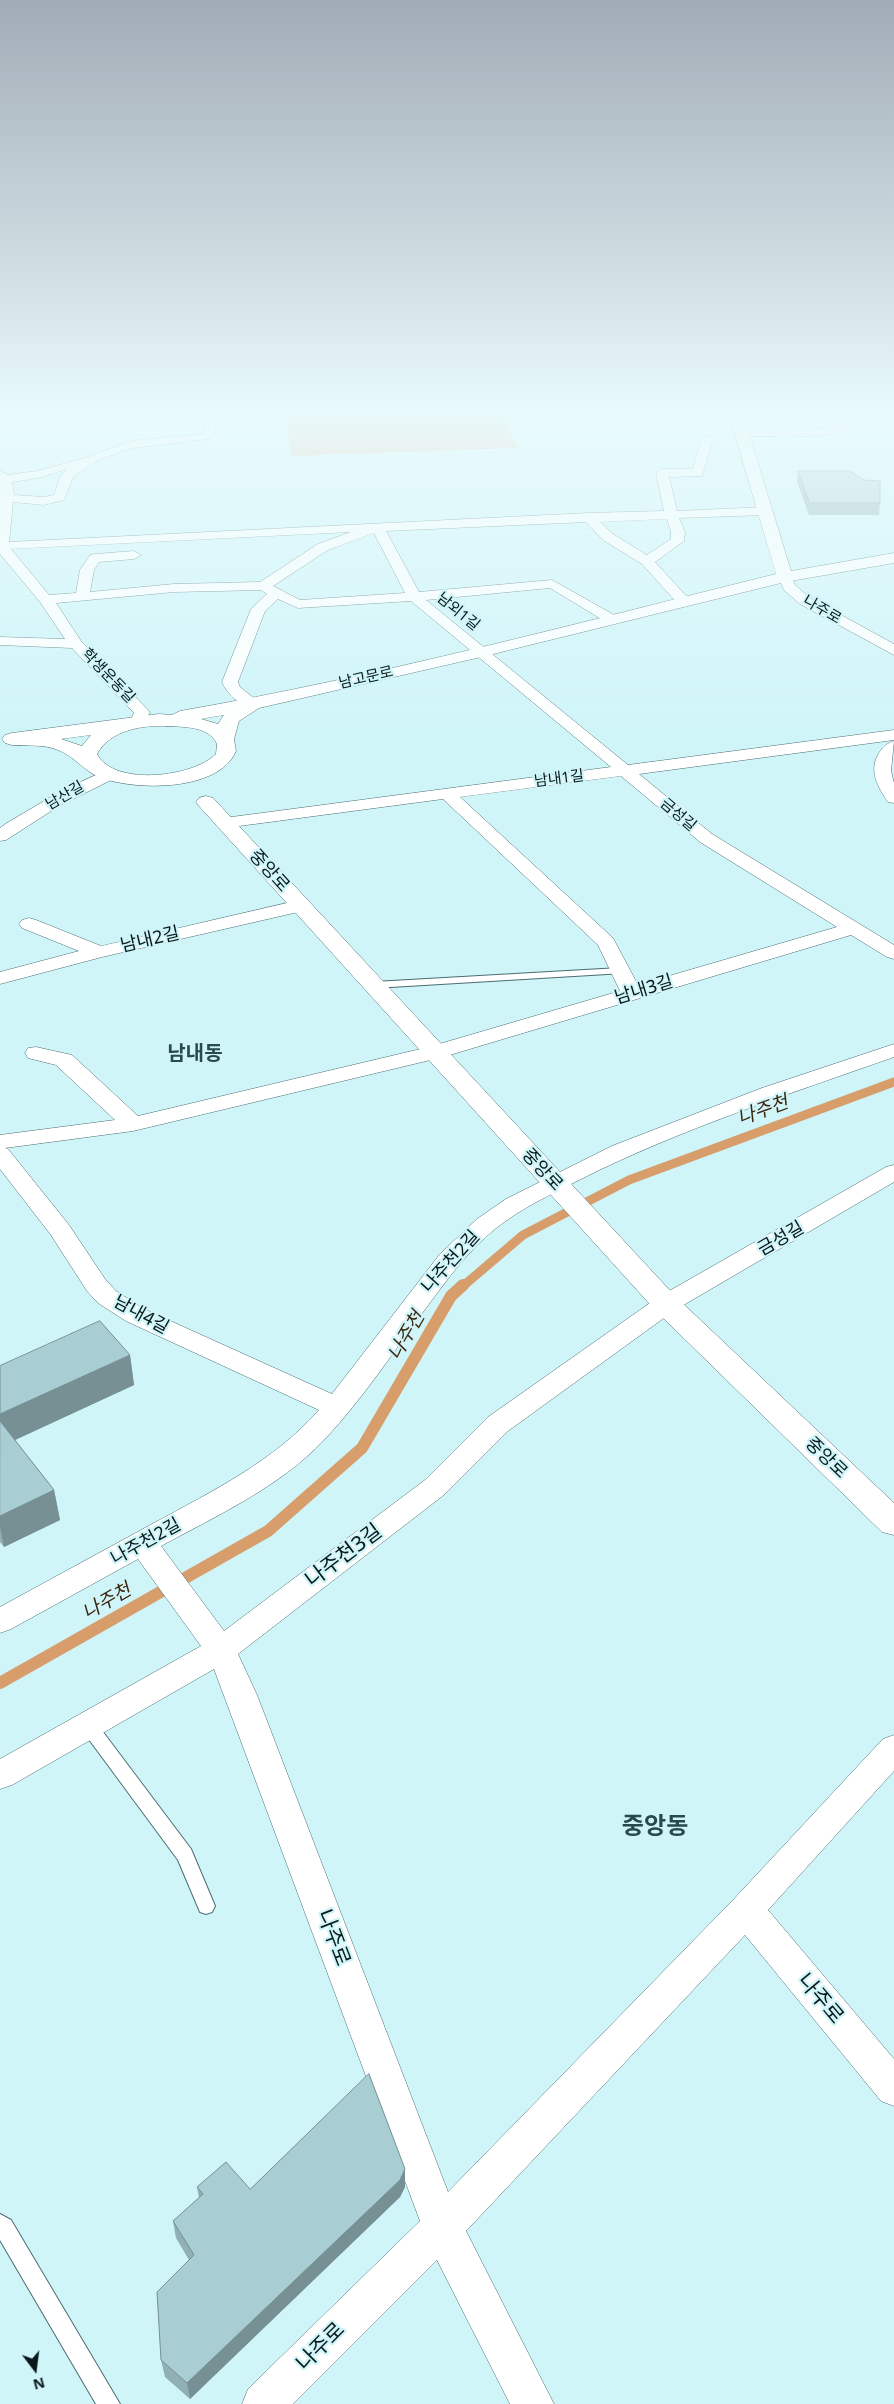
<!DOCTYPE html>
<html>
<head>
<meta charset="utf-8">
<style>
  body { margin:0 }
  #map { position:relative; width:894px; height:2404px; overflow:hidden; background:#cff5f9; font-family:"Noto Sans",sans-serif }
  canvas { display:block }
  .north { position:absolute; left:10px; top:2344px; width:50px; height:50px; -webkit-text-stroke:4px #cff5f9; paint-order:stroke; rotate:165deg; font-size:14px; font-weight:700; line-height:20px; text-align:center; color:#091719 }
  .north::after { content:''; display:block; margin:auto; width:18px; height:22px; background:#091719; clip-path:polygon(50% 0,100% 100%,50% 72%,0 100%) }
</style>
</head>
<body>
<div id="map">
<canvas width="894" height="2404"></canvas>
<div class="north">N</div>
</div>
<script>
const ctx = document.querySelector('canvas').getContext('2d');
ctx.lineJoin = 'round';
function fill(path, color) { ctx.fillStyle = color; ctx.fill(path, 'evenodd'); }
function strokePath(path, color, width, dash) { ctx.strokeStyle = color; ctx.lineWidth = width; ctx.lineCap = dash ? 'butt' : 'round'; ctx.setLineDash(dash || []); ctx.stroke(path); }
function drawText(font, color, halo, rows, align = 'center') {
  ctx.font = font + ' "Noto Sans","Noto Sans KR",sans-serif'; ctx.lineWidth = 4.5; ctx.setLineDash([]); ctx.textBaseline = 'middle'; ctx.strokeStyle = halo; ctx.fillStyle = color; for (const [text, x, y, turn = 0] of rows) {
    ctx.save(); ctx.translate(x, y); ctx.rotate((+turn || 0) * Math.PI / 180); ctx.textAlign = isNaN(turn) ? turn : align; if (halo) ctx.strokeText(text, 0, 0); ctx.fillText(text, 0, 0); ctx.restore();
  }
}
fill(new Path2D(`
  M343,411h158l16,37 -226,8 -5,-43z`), '#e9b991');
strokePath(new Path2D(`
  M462,1287l61,-52 106,-55 265,-98`), '#d79d6a', 9);
strokePath(new Path2D(`
  M0,1683l268,-152 94,-83 89,-152 12,-11`), '#d79d6a', 12);
const lane = new Path2D(`
  M620,968l5,3 -1,2 -250,15 -5,-3 5,-3z
  M88,1718l6,2 97,129 24,57 -3,6 -6,2 -6,-2 -22,-52 -96,-130 -2,-5 2,-5z
  M0,2214l11,6 109,184h-24l-96,-164z`);
const street = new Path2D(`
  M223,411l-6,5 -2,17 -7,6 -76,9 -34,12 -25,17 -9,23 -20,5 -31,-3 -4,40 579,-29 76,-2 -8,-38 6,-4h31l8,-30 6,-4 6,4 -11,37 -33,1 8,34 89,-4 6,4 -6,4 -87,3 6,14 -1,9 -29,21 34,37 2,3 -2,3h-10l-37,-41 -39,-24 -17,-18 -200,9 33,61 133,-12 64,36 2,3 -2,3h-10l-56,-34 -124,12 202,165 266,-35v10l-255,34 73,60 182,111v14l-7,-2 -36,-22 -408,122 -310,74 -128,17 3,1 61,76 36,54 11,12 28,18 188,85 108,-140 37,-35 29,-20 106,-53 150,-58 132,-44v13c-105,37 -213,72 -313,122 -29,15 -60,29 -86,50 -26,21 -46,48 -66,75 -34,45 -66,95 -105,136 -44,47 -108,76 -163,106l63,85 201,-151 63,-63 169,-119 229,-131 8,-2v17l-219,128 -167,121 -63,63 -207,160 19,41 191,497 286,-293 149,-160 11,-4v36l-126,139 126,149v47l-13,-5 -136,-166 -279,296 88,173h-44l-73,-144 -144,144h-51l6,-15 172,-168 -206,-552 -202,116 -12,4v-30l201,-113 -63,-87 -127,70 -11,4v-26c51,-28 103,-56 154,-84 59,-32 120,-62 165,-113l-193,-89 -28,-18 -11,-12 -36,-56 -51,-66v-34l115,-15 -59,-55 -28,-7 -3,-5 3,-5 8,-1 36,8 66,61 291,-69 191,-56 -22,-46 -155,-146 -219,29 -6,-1 -3,-4 3,-4 6,-1 387,-51 -200,-166 -113,7 -20,-9 -13,12 -27,71 2,5 21,17 -2,3c-15,4 -32,-13 -37,-25l29,-73 16,-15 -6,-4 -87,2 -118,11 25,38 69,71 -7,14h-12l-2,-3 5,-10 -62,-65 -72,-3v-8l65,2 -25,-37 -40,-48v-83l8,4 29,-4 48,-13 46,-17 70,-7 2,-2 5,-20zM67,469l-6,6 -7,20 -10,2 -30,-2 -2,-13 26,-4zM667,519l4,13v7l-24,16 -34,-21 -13,-12zM351,532l-33,12 -58,38 -86,2 -84,8 4,-22 5,-8 35,-3 7,-4 -7,-4 -39,3 -5,1 -10,15 -4,23 -27,2 -38,-46zM374,533l31,60 -105,7 -27,-14 55,-36zM621,776l79,66 137,85 -199,58 -25,-47 -153,-141z
  M845,421l49,1v6h-46c-10,12 -87,8 -106,8l-6,-3 6,-3h70l26,-5z
  M785,573l5,1 5,11 15,13 84,46v11l-94,-51 -16,-14 -6,-13z
  M894,741l-3,30 3,12v20l-6,-1c-10,-15 -20,-31 -9,-49 4,-6 8,-10 15,-12z
  M109,769l6,1 3,4 -3,4 -56,28 -53,34 -6,1v-13l7,-5 54,-32z
  M300,900l7,2 3,4 -3,4 -205,47 -102,27v-12l79,-21 -57,-23 -3,-4 3,-4 7,-2 7,2 65,26z`);
const secondary = new Path2D(`
  M728,411h14l49,160 103,-18v10l-109,19 -304,75 -222,51 -20,13 -5,18 2,12c-17,41 -102,40 -137,26 -15,-6 -25,-21 -41,-27 -14,-6 -31,-4 -46,-5l-7,-2 -3,-4 3,-4 7,-2 147,-19 13,1 8,-4c201,-35 398,-88 596,-137zM224,715l-6,9 -17,-5zM167,726c17,1 42,0 50,18l-1,10c-22,23 -102,33 -119,0 13,-24 45,-29 70,-28zM91,735l-9,11 -21,-7z
  M206,796l7,2 463,499 218,206v32l-12,-3 -226,-221 -457,-505 -3,-4 3,-4z`);
strokePath(lane, '#4b6d71', 2);
strokePath(street, '#4b6d71', 1);
strokePath(secondary, '#4b6d71', 1);
fill(lane, '#fff');
fill(street, '#fff');
fill(secondary, '#fff');
fill(new Path2D(`
  M798,471l82,32 -1,12h-70l-12,-33z
  M130,1355l4,30 -119,55 39,50 6,30 -56,27 -4,-5v-176z
  M197,2187l53,2 155,-2 -5,10 -210,202 -25,-22 -4,-17 28,-100 -13,-22 -3,-17 26,-23z`), '#90b0b5');
fill(new Path2D(`
  M130,1355l4,30 -132,61 -2,-9v-23z
  M54,1490l6,30 -56,27 -4,-20v-11z
  M405,2169v18l-5,10 -210,202 -3,-16z`), '#769093');
const building = new Path2D(`
  M798,471h52l14,9 16,1v22h-70z
  M100,1321l30,34 -130,59v-48z
  M0,1421l54,69 -54,26z
  M369,2074l36,95 -5,11 -213,203 -26,-23 -4,-68 37,-37 -21,-34 30,-27 -6,-7 29,-25 24,27z`);
fill(building, '#a8cdd2');
strokePath(building, '#769093', 1);
const sky = ctx.createLinearGradient(0, 0, 0, 748);
sky.addColorStop(0, '#a1abb6');
sky.addColorStop(0.55, '#e9fafc');
sky.addColorStop(1, '#e9fafc00');
ctx.fillStyle = sky;
ctx.fillRect(0, 0, 894, 748);
drawText('15px', '#091719', '#cff5f9', [
  ["나주로",822,610,30],
  ["남외1길",458,612,39],
  ["학생운동길",108,676,46],
  ["남고문로",366,678,-13],
  ["남내1길",559,779,-7],
  ["남산길",65,796,-30],
  ["금성길",678,815,40]
]);
drawText('18px', '#091719', '#cff5f9', [
  ["중앙로",269,871,48],
  ["남내2길",150,940,-13],
  ["남내3길",644,990,-17],
  ["중앙로",542,1170,47],
  ["금성길",781,1239,-30],
  ["나주천2길",451,1262,-48],
  ["남내4길",141,1315,29],
  ["중앙로",826,1458,44],
  ["나주천2길",146,1542,-29]
]);
drawText('italic 19px', '#3d250e', '#cff5f9', [
  ["나주천",763,1111,-20],
  ["나주천",407,1336,-60],
  ["나주천",107,1602,-30]
]);
drawText('bold 20px', '#284a4e', '#cff5f9', [
  ["남내동",195,1054]
]);
drawText('21px', '#091719', '#cff5f9', [
  ["나주천3길",344,1556,-37],
  ["나주로",333,1938,69],
  ["나주로",820,1999,50],
  ["나주로",321,2347,-45]
]);
drawText('bold 24px', '#284a4e', '#cff5f9', [
  ["중앙동",655,1827]
]);
</script>
</body>
</html>
